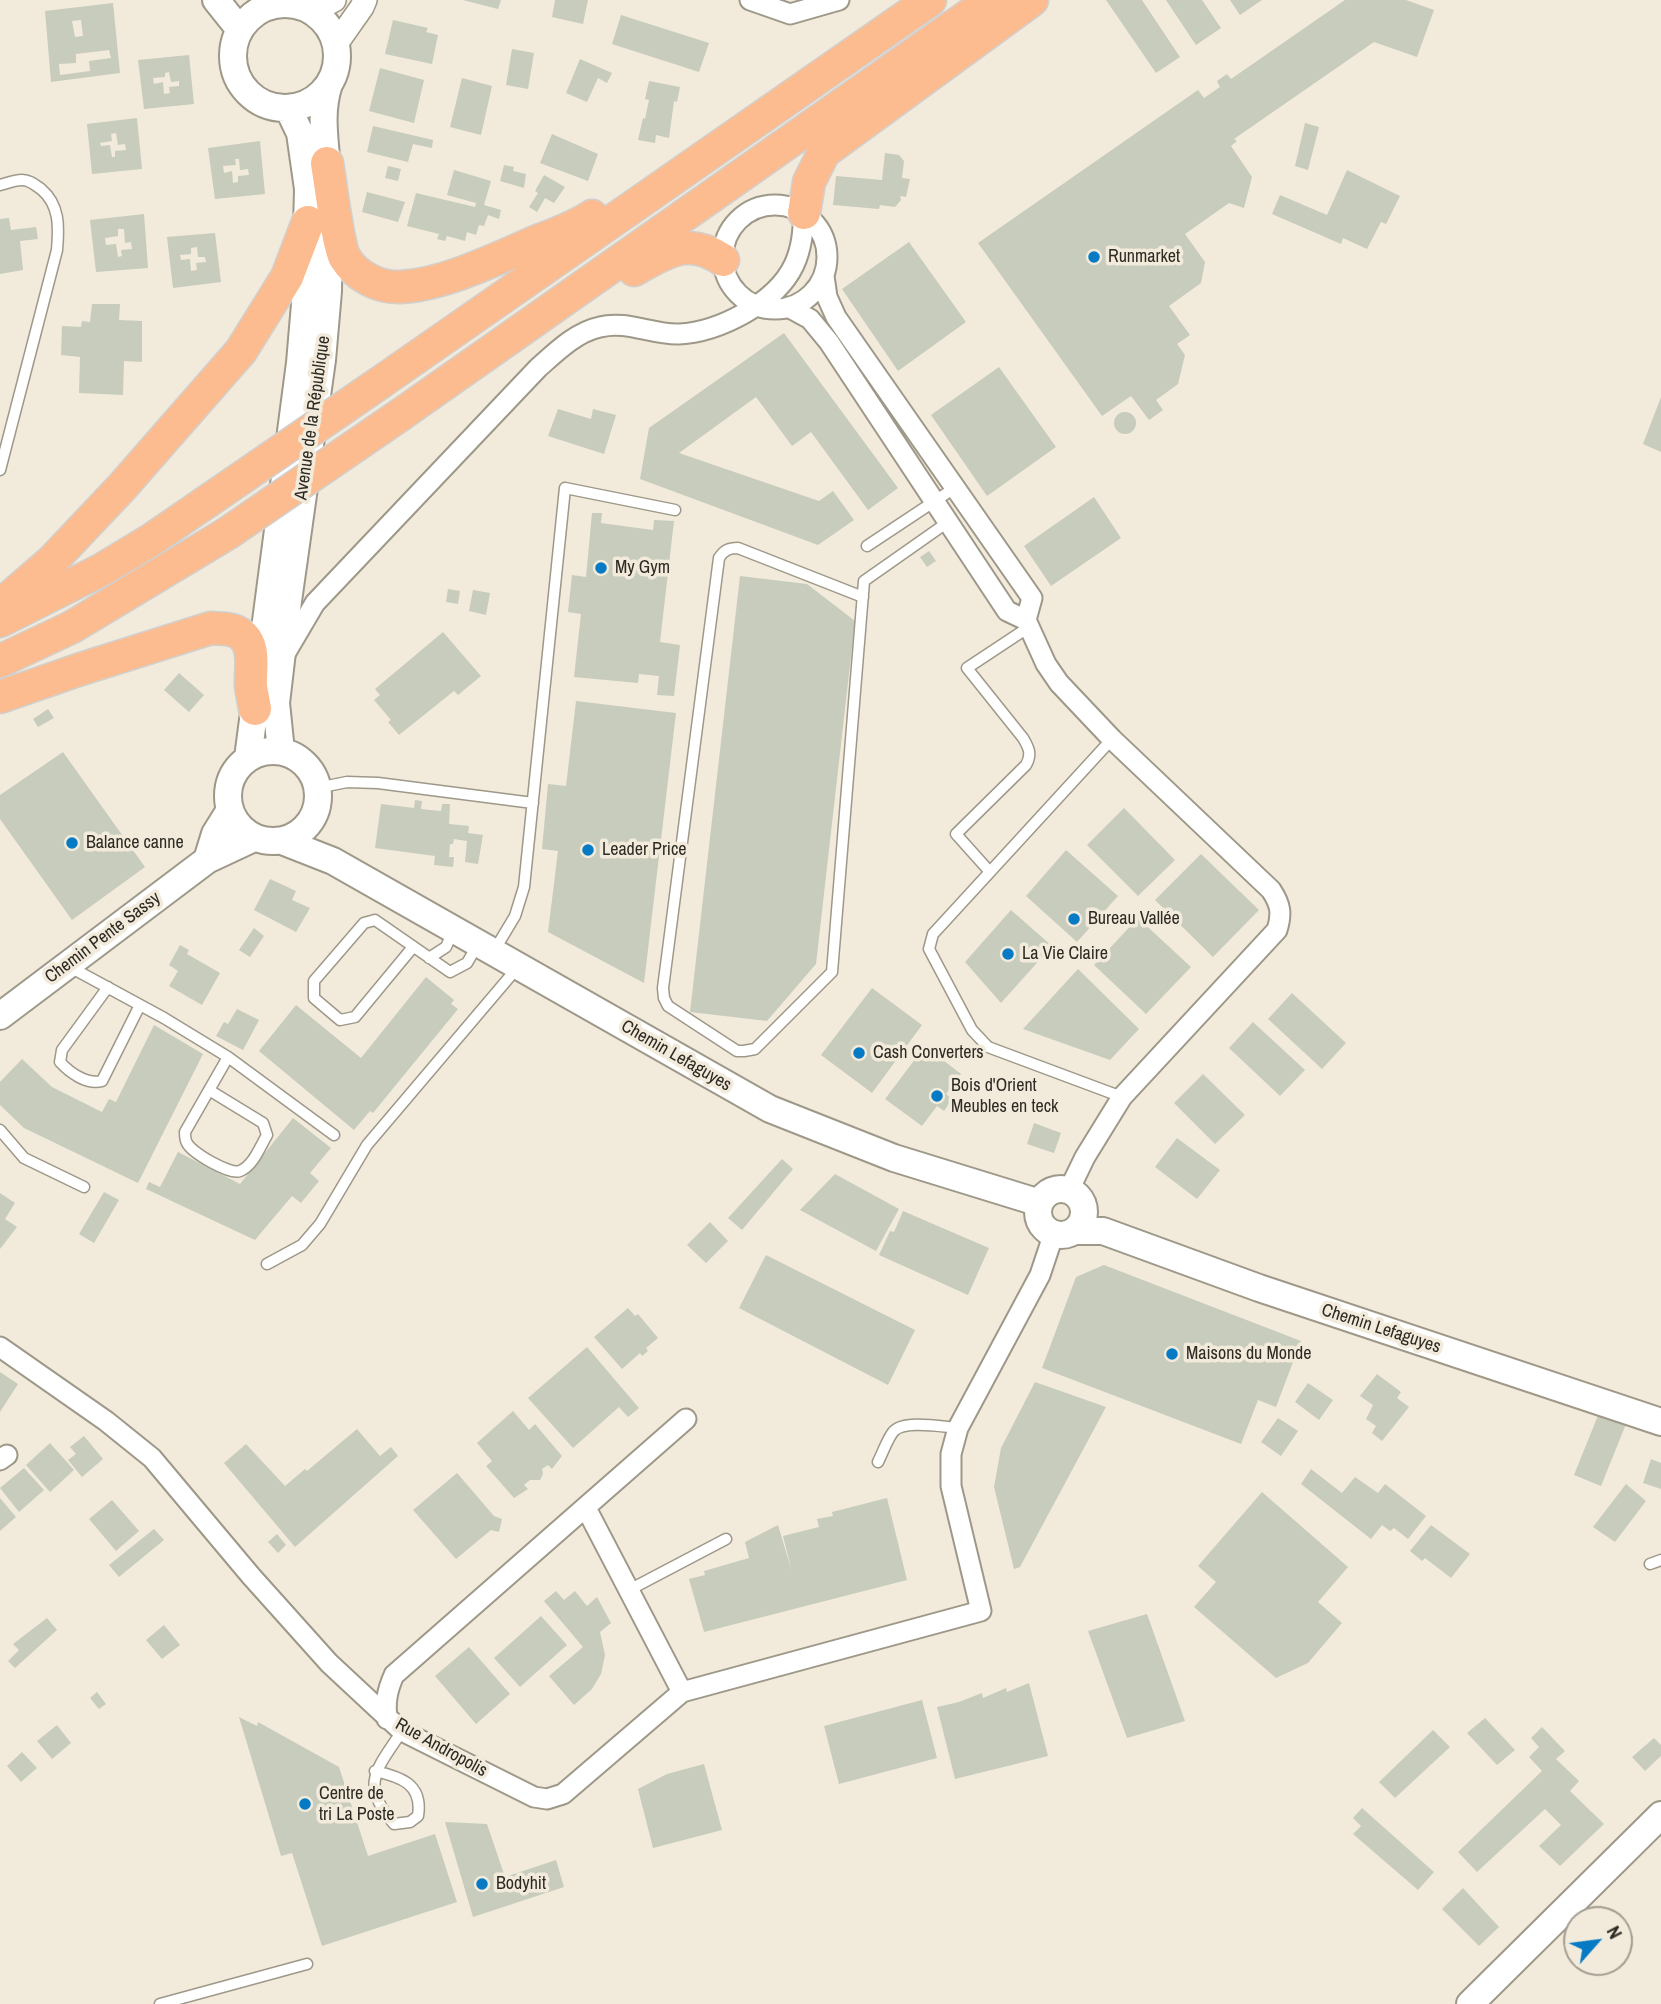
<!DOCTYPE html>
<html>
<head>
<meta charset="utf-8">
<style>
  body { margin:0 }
  #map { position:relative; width:1661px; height:2004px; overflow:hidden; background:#f2ebdb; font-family:"Archivo Narrow",sans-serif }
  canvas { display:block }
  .north { position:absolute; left:1563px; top:1906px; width:70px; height:70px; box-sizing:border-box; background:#f2ebdb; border:2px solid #a39e92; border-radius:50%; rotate:62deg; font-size:19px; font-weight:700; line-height:28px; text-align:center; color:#2d2a24 }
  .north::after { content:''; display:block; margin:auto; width:24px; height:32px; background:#067ac4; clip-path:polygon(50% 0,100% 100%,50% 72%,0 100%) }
</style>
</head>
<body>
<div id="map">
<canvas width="1661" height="2004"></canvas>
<div class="north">N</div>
</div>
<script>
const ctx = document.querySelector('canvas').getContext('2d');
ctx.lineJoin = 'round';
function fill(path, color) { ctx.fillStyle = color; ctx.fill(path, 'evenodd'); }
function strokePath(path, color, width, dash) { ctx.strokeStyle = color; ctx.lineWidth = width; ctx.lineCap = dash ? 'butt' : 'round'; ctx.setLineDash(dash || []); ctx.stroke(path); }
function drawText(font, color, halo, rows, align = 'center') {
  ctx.font = font + ' "Archivo Narrow",sans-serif'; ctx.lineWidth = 7; ctx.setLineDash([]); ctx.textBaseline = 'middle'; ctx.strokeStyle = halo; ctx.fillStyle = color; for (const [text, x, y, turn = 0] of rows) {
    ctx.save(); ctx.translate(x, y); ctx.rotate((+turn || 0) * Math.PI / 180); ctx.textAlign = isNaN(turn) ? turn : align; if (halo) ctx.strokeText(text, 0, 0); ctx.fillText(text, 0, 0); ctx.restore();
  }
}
fill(new Path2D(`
  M463,0h38l-3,9z
  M555,0h33l-5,24 -31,-7z
  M1106,0h36l38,57 -24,16z
  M1166,0h36l19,28 -25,17z
  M1230,0h32l-22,15z
  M1345,0h61l28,10 -17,47 -43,-15 -140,97 3,2 -6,5 21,31 -8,31 -15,-5 -44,31 20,28 -4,21 -32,23 21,29 -13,9 8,11 -7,29 -22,16 7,10 -14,10 -18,-24 -29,20 -124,-173 220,-153 6,8 16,-11 -3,-6 10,-7 4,5z
  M113,3l7,70 -69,9 -6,-71zM81,20l2,16 -8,1 -3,-16zM109,50l2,8 -22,3 1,10 -30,4 -1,-11 17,-1v-9z
  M621,15l88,28 -10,29 -87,-28z
  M393,20l35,8 -2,4 12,3 -6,29 -47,-10z
  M512,49l22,4 -6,36 -22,-4z
  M189,55l5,49 -50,5 -6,-49zM169,72l2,10 8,-1v5l-10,1 1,6 -6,1 -1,-12 -9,2 -1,-6 12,-1v-4z
  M580,59l32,14 -5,10 -9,-5 -11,24 -21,-9z
  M380,68l44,12 -10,43 -45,-12z
  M462,78l30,8 -11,49 -31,-8z
  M649,81l31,6 -3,15 -3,-1 -5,37 -13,-3 -1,8 -17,-3 5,-22 2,1 2,-10 2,-9 -4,-1z
  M137,118l5,51 -50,5 -5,-50zM116,133l2,12 7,-1 1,6 -11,1v6h-3l-2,-12 -9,1 -1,-3 12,-2 -1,-7z
  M1305,123l14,4 -11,43 -13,-4z
  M373,126l60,14 -1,8 -19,-4 -5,18 -41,-10z
  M552,134l46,20 -10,27 -48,-18z
  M260,141l5,53 -50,5 -7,-51zM235,159h4l1,11 8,-1 1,6 -11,1v6l-5,1 -1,-12 -8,2 -1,-7 13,-1z
  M885,153l14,2 5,6 -2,17 8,1 -4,18 -6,-1 1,4 -6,7 -15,-2 -1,4 -46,-4 3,-29 46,4z
  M504,165l10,2 -1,4 13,3 -2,14 -24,-7z
  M388,166l13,3 -3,12 -13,-3z
  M454,170l37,11 -7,24 17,5 -2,9 -11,-4 -4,11 -5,-1 -3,10 -9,-3 -2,9 -18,-5 -2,5 -8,-2 2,-5 -32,-8 9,-33 59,14 1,-4 -29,-8z
  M1347,170l53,26 -14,28 -5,-2 -14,27 -24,-11 -2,6 -69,-30 8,-19 47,20z
  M544,175l21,12 -11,16 -9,-5 -8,14 -8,-5 9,-14 -3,-2z
  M367,192l38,10 -7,20 -36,-10z
  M144,214l4,54 -52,4 -6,-52zM118,229h6l1,14 6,-1 1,7 -11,1 1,6 -4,1 -2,-13 -10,1 -1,-7 13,-2z
  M9,218l2,12 25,-3 2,12 -18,2 3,29 -23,4v-55z
  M215,233l6,49 -48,6 -6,-51zM197,247l1,10h7l1,5 -10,1 1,7 -6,1 -1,-12 -9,1 -1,-5 11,-1v-6z
  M909,242l57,80 -68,49 -56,-82z
  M92,304h28l-1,16 23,1v41l-18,-1 -1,34 -44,-2 1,-36 -19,-2 1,-29 19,1 1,-6 8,1z
  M784,333l114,155 -30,22 -57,-78 -19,14 -36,-49 -77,56 140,48 14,-10 21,29 -36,25 -178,-66 9,-51z
  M999,367l57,80 -69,49 -56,-81z
  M1661,397v55l-18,-8z
  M558,409l33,10 2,-10 23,6 -12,39 -56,-18z
  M1114 423a11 11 0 1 1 22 0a11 11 0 1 1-22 0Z
  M1094,497l27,41 -70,48 -27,-40z
  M592,513h10l-1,10 52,7 1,-10 20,1 -14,121 20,3 -6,51 -17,-1 2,-19 -20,-2 -1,9 -64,-6 7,-63 -13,-2 4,-37 14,2z
  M929,551l7,10 -9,6 -7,-10z
  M740,576l67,8 48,37 -39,343 -49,57 -77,-9z
  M448,589l12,2 -2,13 -12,-2z
  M473,590l17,3 -4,22 -17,-4z
  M443,632l38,44 -23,19 -4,-4 -55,44 -11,-13 3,-2 -17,-20 6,-5 -5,-6z
  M179,673l25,22 -15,17 -25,-22z
  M576,701l100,12 -32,270 -96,-51 10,-81 -16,-2 6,-65 18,2z
  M48,709l6,9 -16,9 -5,-8z
  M63,752l82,115 -73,53 -72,-101v-24z
  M415,800l7,1 -1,8 20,2 1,-7h8l-1,20 20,2 -1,7 15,2 -5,29 -13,-2 2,-21 -13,-2 -1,5h-3l-1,13h5l-1,10 -19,-2 1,-9 -60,-8 6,-44 33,4z
  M1124,808l51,52 -37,36 -51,-51z
  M1066,850l52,46 -41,46 -51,-46z
  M1201,854l58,56 -46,47 -58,-57z
  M270,879l26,12 -4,9 18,8 -14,24 -42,-22z
  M1011,910l41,36 -51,57 -36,-41z
  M1138,918l53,49 -45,47 -52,-49z
  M254,928l10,8 -14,21 -11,-7z
  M180,945l9,5 -2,4 33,19 -18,32 -33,-19 9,-15 -9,-6z
  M1078,969l61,60 -29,31 -87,-31z
  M426,977l28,23 -3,4 7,5 -85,104 -3,-2 -16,19 -95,-79 37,-46 65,53z
  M872,988l50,37 -50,68 -51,-38z
  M1292,993l54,50 -24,26 -54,-50z
  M237,1009l22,11 -16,30 -27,-14 8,-14 4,2z
  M1253,1022l52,48 -25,26 -51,-48z
  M154,1025l49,29 -65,129 -114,-55 -24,-23v-23l22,-23 30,28 50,25 7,-13 7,3z
  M925,1046l36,28 -15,20 6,5 -8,12 -7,-5 -15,20 -37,-27z
  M1203,1074l42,41 -30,29 -41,-41z
  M293,1118l38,30 -21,25 9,8 -18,22 -9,-7 -37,44 -109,-51 3,-7 11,5 18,-35 62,32z
  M1034,1123l27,10 -7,20 -27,-9z
  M1177,1138l43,32 -23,29 -42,-32z
  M782,1159l11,10 -51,61 -14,-12z
  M835,1174l64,35 -23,42 -76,-41z
  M104,1192l15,8 -25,43 -15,-9z
  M0,1193l15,10 -10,16 12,8 -17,22z
  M903,1211l86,37 -21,47 -89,-40 11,-24 4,1z
  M710,1222l18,19 -22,22 -19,-18z
  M766,1255l149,75 -27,55 -149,-77z
  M1104,1265l197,76 -25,66 -18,-7 -17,44 -199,-76 34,-91z
  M628,1308l7,8 3,-2 20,24 -12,10 2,3 -6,5 -2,-3 -18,16 -28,-32z
  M587,1347l52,61 -11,9 -9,-10 -46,41 -45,-50z
  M0,1372l18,12 -18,28z
  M1377,1374l24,18 -4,6 12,9 -27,34 -10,-8 4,-7 -10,-7 7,-14 -13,-9z
  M1035,1382l71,25 -86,160 -6,2 -20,-82 7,-39z
  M1308,1383l25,17 -14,20 -24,-18z
  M513,1411l16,19 6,-6 27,32 -10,13 -4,-4 -6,4 1,5 -3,6h-10l-6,5 4,4 -14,9 -28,-32 6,-5 -15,-18z
  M1599,1413l27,11 -25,62 -27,-11z
  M1278,1418l20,13 -17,25 -20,-14z
  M357,1429l23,27 11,-9 7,9 -103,91 -71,-84 22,-19 39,42 20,-17 2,2z
  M84,1436l19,23 -21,18 -14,-17 8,-6 -6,-7z
  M50,1443l24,27 -24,22 -24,-27z
  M1651,1459l10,4v26l-18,-6z
  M24,1468l20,22 -25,22 -19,-24z
  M1311,1469l31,24 13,-16 23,16 7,-9 41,32 -18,23 -14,-11 -4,3 -8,-6 -11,14 -70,-55z
  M457,1473l37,43 8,3 -3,13 -8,-2 -35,29 -43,-49z
  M1626,1484l20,17 -31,41 -22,-15z
  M1262,1492l86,75 -30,35 24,21 -34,40 -32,15 -82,-71 22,-25 -18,-16z
  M0,1498l16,19 -16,14z
  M887,1498l20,82 -203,52 -15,-53 16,-4 -1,-4 45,-13 -4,-16 33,-17 14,47 -9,-36 36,-9 -2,-8 16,-3 -1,-4z
  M112,1500l27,31 -23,20 -27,-32z
  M1431,1525l39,29 -19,24 -26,-20 -3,3 -12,-10z
  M154,1529l10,11 -45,37 -10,-12z
  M277,1534l9,11 -8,8 -10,-11z
  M556,1591l8,9 11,-9 12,15 10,-9 14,26 -11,9 5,23 -4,19 -9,15 -18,16 -25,-29 34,-29 -39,-46z
  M1147,1614l38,107 -58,17 -39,-107z
  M541,1616l26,29 -47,42 -26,-29z
  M47,1618l10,12 -42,38 -7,-7 11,-11 -6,-6z
  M164,1625l16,20 -18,14 -16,-19z
  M469,1647l41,47 -34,30 -41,-48z
  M1029,1683l19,73 -93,23 -18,-72 22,-5 23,-9 1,5 23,-10 1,4z
  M97,1692l9,12 -7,5 -9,-11z
  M922,1700l15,58 -98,26 -15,-58z
  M239,1717l18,9 1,-4 81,45 29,89 67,-22 22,68 -135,44 -30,-93 -11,3z
  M1485,1718l30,32 -18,15 -30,-32z
  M57,1725l14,18 -19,16 -15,-18z
  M1542,1727l23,24 -9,8 23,22 -9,10 34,33 -44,42 -21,-20 22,-21 -16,-16 -68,63 -19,-20 84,-81 -13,-14 10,-10 -8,-9z
  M1433,1730l17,17 -55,51 -16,-16z
  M1654,1738l7,7v11l-16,15 -13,-14z
  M22,1752l15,16 -16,14 -14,-16z
  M704,1764l18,66 -69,18 -15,-59 29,-15z
  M1362,1808l72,64 -16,18 -65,-56 8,-8 -8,-8z
  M445,1822l42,2 18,53 51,-17 8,27 -91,30z
  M1463,1888l36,39 -20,19 -37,-37z`), '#c7ccbc');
const service = new Path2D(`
  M0,185c7,-2 15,-5 22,-5 8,0 13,5 19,9 19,16 18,38 16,61l-57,220
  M867,546l89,-59
  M863,597l-125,-49c-9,0 -14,2 -19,10l-56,430 1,10 4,8 69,45h7l11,-2 77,-77 32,-391 84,-59
  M1112,739l-179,195 -4,15 43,81 16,17 134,50
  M317,788l30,-6 31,1 155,20
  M990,872l-34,-38 70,-69c6,-11 3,-17 -3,-27l-56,-70 62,-41
  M413,947l-58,70 -15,3 -26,-22v-17l50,-58 11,-3 75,52 17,-9 11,-19
  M494,951l21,-35 9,-29 41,-399 110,22
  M429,958l17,-11 7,-16
  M70,967l94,51 64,39 106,78
  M108,987l-46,63 -2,12c10,11 27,23 42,19l38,-76
  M209,1090l54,33 4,12c-7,12 -14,31 -27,36 -10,4 -48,-18 -53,-28 -2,-3 -2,-7 -2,-11l43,-75
  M0,1130l24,28 60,29
  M267,1264l35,-19 18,-21 47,-79 151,-178
  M878,1462c5,-10 9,-22 15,-30 10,-13 50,-5 65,-4
  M1650,1564l11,-4
  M629,1590l97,-51
  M375,1771c26,6 48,13 43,45l-8,6 -16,2c-35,-40 -17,-55 8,-93
  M160,2004l147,-40`);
const minor = new Path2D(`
  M750,0l40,14 49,-14
  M723 257a52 52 0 1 1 104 0a52 52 0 1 1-104 0Z
  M824,276l3,21 9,20 196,281 -6,22
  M788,307l22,12 19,23 178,269 19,9 20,44 13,19 53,56 159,151c10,15 11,24 6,40l-155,167 -37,60 -16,33
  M285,654l30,-51 223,-235c18,-16 38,-36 62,-41 27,-7 52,8 79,7 40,-2 97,-31 115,-69 8,-17 9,-34 10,-52
  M0,1347l106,74 46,37 99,118 78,87 73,68 132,66 13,2 16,-5 119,-102 299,-81 -30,-125v-32l7,-26 82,-153 14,-42
  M0,1460l7,-5
  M586,1508l96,184
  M387,1719c-2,-17 0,-28 7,-44l292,-256`);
const tertiary = new Path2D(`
  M311,12l23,-12
  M336,44l26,-37 3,-7`);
const secondary = new Path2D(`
  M216,0l24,30
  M233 56a52 52 0 1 1 104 0a52 52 0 1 1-104 0Z
  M328,183c-1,-34 -10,-66 1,-99
  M228 796a45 45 0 1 1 90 0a45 45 0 1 1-90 0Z
  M281,751l-5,-48 12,-102 34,-241 6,-69 1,-66
  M248,758l52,-395 5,-59 3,-115 -8,-56 -12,-25
  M282,841l51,20 437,248 124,49 146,45
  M207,860l8,-26 15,-24
  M0,1016l207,-156 47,-22
  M1038 1212a23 23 0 1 1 46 0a23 23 0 1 1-46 0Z
  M1074,1231h29l156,57 402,134
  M1470,2004l191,-189`);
const trunk = new Path2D(`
  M327,163c3,18 11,83 18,95 11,18 34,30 55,29 43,-2 94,-27 133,-44 20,-8 41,-15 59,-27
  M804,213l5,-31 15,-30 208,-152
  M634,270c32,-18 54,-34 89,-10
  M381,382l549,-382
  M403,413l588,-413
  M0,606l52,-45 70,-74 119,-136 46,-74 21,-55
  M0,621l103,-52 48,-29 54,-37
  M0,661l72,-34 156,-94
  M0,697l81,-28 130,-41c9,1 20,0 28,5 18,11 11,36 12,53 1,8 3,16 4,23`);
strokePath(service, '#9e9889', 13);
strokePath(minor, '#9e9889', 23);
strokePath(tertiary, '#9e9889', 26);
strokePath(secondary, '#9e9889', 30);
strokePath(trunk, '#d1d0cf', 35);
strokePath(service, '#fff', 10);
strokePath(minor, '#fff', 19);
strokePath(tertiary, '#fff', 23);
strokePath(secondary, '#fff', 26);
strokePath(trunk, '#fcbc8f', 32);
const trunkBridge = new Path2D(`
  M205,503l176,-121
  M228,533l175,-120`);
strokePath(trunkBridge, '#d1d0cf', 35, []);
strokePath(trunkBridge, '#fcbc8f', 32);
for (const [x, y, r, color] of [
  [1094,257,7,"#067ac4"],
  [601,568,7,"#067ac4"],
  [72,843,7,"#067ac4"],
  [588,850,7,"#067ac4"],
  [1074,919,7,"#067ac4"],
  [1008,954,7,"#067ac4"],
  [859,1053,7,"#067ac4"],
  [937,1096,7,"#067ac4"],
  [1172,1354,7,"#067ac4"],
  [305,1804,7,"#067ac4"],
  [482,1884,7,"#067ac4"]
]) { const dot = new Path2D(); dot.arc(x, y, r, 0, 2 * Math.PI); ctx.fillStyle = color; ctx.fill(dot); strokePath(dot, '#f2ebdb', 2.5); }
drawText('18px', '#2d2a24', '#f2ebdb', [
  ["Runmarket",1108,257],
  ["My Gym",615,568],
  ["Balance canne",86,843],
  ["Leader Price",602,850],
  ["Bureau Vallée",1088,919],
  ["La Vie Claire",1022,954],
  ["Cash Converters",873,1053],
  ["Bois d'Orient",951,1086],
  ["Meubles en teck",951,1107],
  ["Maisons du Monde",1186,1354],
  ["Centre de",319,1794],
  ["tri La Poste",319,1815],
  ["Bodyhit",496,1884]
], 'left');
drawText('18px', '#2d2a24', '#f2ebdb', [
  ["Avenue de la République",313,418,-82],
  ["Chemin Pente Sassy",103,938,-37],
  ["Chemin Lefaguyes",676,1056,30],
  ["Chemin Lefaguyes",1381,1329,18],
  ["Rue Andropolis",441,1748,29]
]);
</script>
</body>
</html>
